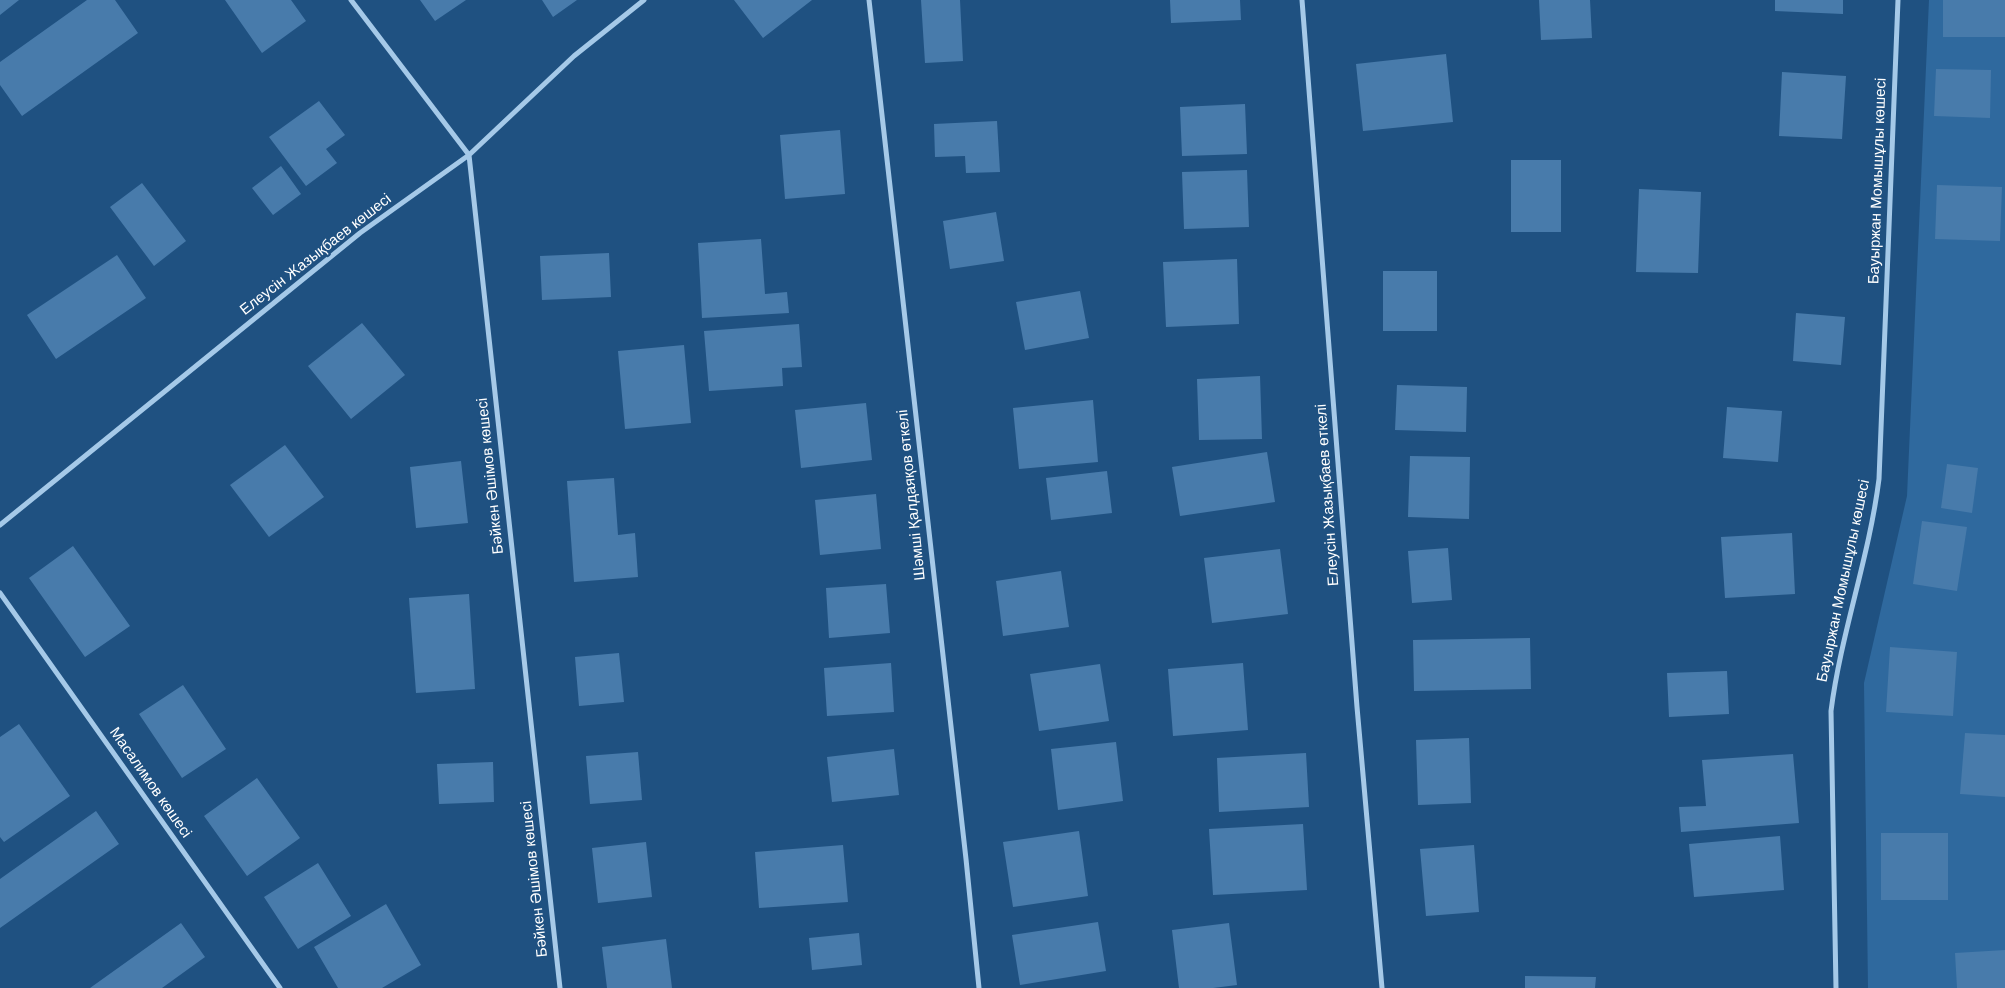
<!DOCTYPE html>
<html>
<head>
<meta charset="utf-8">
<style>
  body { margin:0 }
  canvas { display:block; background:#1f5181 }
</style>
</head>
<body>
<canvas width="2005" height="988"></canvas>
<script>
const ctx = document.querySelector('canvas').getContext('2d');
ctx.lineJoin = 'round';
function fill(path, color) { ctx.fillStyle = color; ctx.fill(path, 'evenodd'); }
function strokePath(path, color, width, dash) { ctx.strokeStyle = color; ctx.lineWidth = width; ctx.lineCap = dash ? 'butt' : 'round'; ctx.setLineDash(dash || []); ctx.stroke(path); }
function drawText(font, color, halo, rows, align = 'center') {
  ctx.font = font + ' "DM Sans",sans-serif'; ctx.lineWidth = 4.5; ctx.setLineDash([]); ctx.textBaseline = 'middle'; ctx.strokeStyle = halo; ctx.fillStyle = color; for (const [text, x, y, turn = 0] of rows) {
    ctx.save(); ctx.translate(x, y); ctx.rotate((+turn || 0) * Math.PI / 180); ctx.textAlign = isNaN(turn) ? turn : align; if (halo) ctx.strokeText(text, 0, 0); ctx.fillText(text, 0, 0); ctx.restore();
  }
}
fill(new Path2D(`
  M1929,0h76v988h-137l-4,-305 43,-187z`), '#2f699e');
fill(new Path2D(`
  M0,0h19l-19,15z
  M87,0h28l23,33 -116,83 -22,-31v-23z
  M225,0h66l15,21 -44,32z
  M420,0h46l-31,21z
  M542,0h35l-24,17z
  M734,0h78l-49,38z
  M921,0h39l3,61 -38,2z
  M1170,0h70l1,20 -70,3z
  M1539,0h51l2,38 -51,2z
  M1775,0h68v14l-68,-3z
  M1943,0h62v37h-62z
  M1446,54l7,68 -90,9 -7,-67z
  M1936,69l55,1 -1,48 -56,-2z
  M1782,72l64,4 -4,63 -63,-3z
  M319,101l26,34 -19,14 11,14 -31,23 -37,-49z
  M1245,104l2,50 -65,2 -2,-49z
  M997,121l3,51 -34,1 -1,-17 -30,1 -1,-33z
  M840,130l5,64 -60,5 -5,-64z
  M1511,160h50v72h-50z
  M281,166l20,28 -28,21 -21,-27z
  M1247,170l2,57 -65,2 -2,-57z
  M142,183l44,58 -32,25 -44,-59z
  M1937,185l65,2 -2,54 -65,-2z
  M1639,189l62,3 -3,81 -62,-1z
  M996,212l8,49 -54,8 -7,-48z
  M761,239l4,55 22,-2 2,21 -87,5 -4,-75z
  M609,253l2,44 -69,3 -2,-44z
  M117,255l29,43 -90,61 -29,-44z
  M1237,259l2,65 -73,3 -3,-65z
  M1383,271h54v60h-54z
  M1080,291l9,47 -64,12 -9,-48z
  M1796,313l49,4 -4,48 -48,-4z
  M362,323l43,52 -54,44 -43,-53z
  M799,324l3,43 -20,1 1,18 -74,5 -5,-60z
  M684,345l7,78 -66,6 -7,-78z
  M1260,376l2,63 -63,1 -2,-61z
  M1397,385l70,2 -1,45 -71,-2z
  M1093,400l5,62 -79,7 -6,-61z
  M866,403l6,57 -71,8 -6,-58z
  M1727,407l55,4 -4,51 -55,-4z
  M285,445l39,52 -55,40 -39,-52z
  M1267,452l8,50 -95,14 -8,-49z
  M1410,456l60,1 -1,62 -61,-2z
  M461,461l7,62 -52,5 -6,-61z
  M1947,464l31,4 -6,45 -31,-5z
  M1107,471l5,42 -61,7 -5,-42z
  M614,478l4,57 17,-2 3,44 -64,5 -7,-101z
  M876,494l5,55 -61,6 -5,-55z
  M1922,521l45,6 -10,64 -44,-7z
  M1792,533l3,61 -70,4 -4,-61z
  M73,546l57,80 -45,31 -56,-79z
  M1448,548l4,52 -40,3 -4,-52z
  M1280,549l8,65 -76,9 -8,-65z
  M1061,571l8,56 -66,9 -7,-55z
  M886,584l4,49 -61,5 -3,-50z
  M469,594l6,95 -59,4 -7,-95z
  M1530,638l1,51 -117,2 -1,-51z
  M1890,647l67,5 -4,64 -67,-4z
  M619,653l5,49 -45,4 -4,-49z
  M891,663l3,49 -67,4 -3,-48z
  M1243,663l5,67 -75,6 -5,-67z
  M1100,664l9,57 -70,10 -9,-57z
  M1727,671l2,43 -60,3 -2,-44z
  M183,685l43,64 -44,29 -43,-64z
  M19,724l51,72 -66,46 -4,-5v-100z
  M1965,733l40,2v62l-45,-3z
  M1469,738l2,65 -53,2 -2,-65z
  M1116,742l7,59 -65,9 -7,-61z
  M894,749l5,46 -67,7 -5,-45z
  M638,752l4,48 -52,4 -4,-48z
  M1306,753l3,54 -90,5 -2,-54z
  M1793,754l6,69 -118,9 -2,-25 27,-1 -4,-46z
  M493,762l1,40 -55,2 -2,-40z
  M257,778l43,60 -53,38 -43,-60z
  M96,811l23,33 -119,84v-49z
  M1303,824l4,66 -94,5 -4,-66z
  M1079,831l9,65 -75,11 -10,-65z
  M1881,833h67v67h-67z
  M1780,836l4,54 -90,7 -5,-53z
  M646,842l6,55 -54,6 -6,-55z
  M843,845l5,57 -89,6 -4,-56z
  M1474,845l5,67 -53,4 -6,-67z
  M318,863l33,53 -53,33 -34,-52z
  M386,904l35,61 -39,23h-44l-24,-41z
  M1098,922l8,49 -86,14 -8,-50z
  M181,923l24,34 -43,31h-72z
  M1229,923l8,62 -24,3h-34l-7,-58z
  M859,933l3,32 -50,5 -3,-32z
  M666,939l6,49h-65l-5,-41z
  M2005,950v38h-48l-2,-35z
  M1525,976l71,1 -1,11h-70z`), '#487bab');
strokePath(new Path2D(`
  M351,0l118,155 91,833
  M869,0l97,859 13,129
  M1302,0l55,707 25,281
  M0,525l360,-292 109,-78 105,-99 70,-56
  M0,593l280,395
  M1836,988l-5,-277c10,-78 38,-153 48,-232l19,-479`), '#a5c9e8', 5);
drawText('15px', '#fff', '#1f5181', [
  ["Бауыржан Момышұлы көшесі",1878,181,-88],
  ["Елеусін Жазықбаев көшесі",316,255,-38],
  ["Бәйкен Әшімов көшесі",491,476,-96],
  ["Шәмші Қалдаяқов өткелі",912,495,-96],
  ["Елеусін Жазықбаев өткелі",1328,495,-94],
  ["Бауыржан Момышұлы көшесі",1844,581,-78],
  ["Масалимов көшесі",150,783,55],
  ["Бәйкен Әшімов көшесі",535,879,-96]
]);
</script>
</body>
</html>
